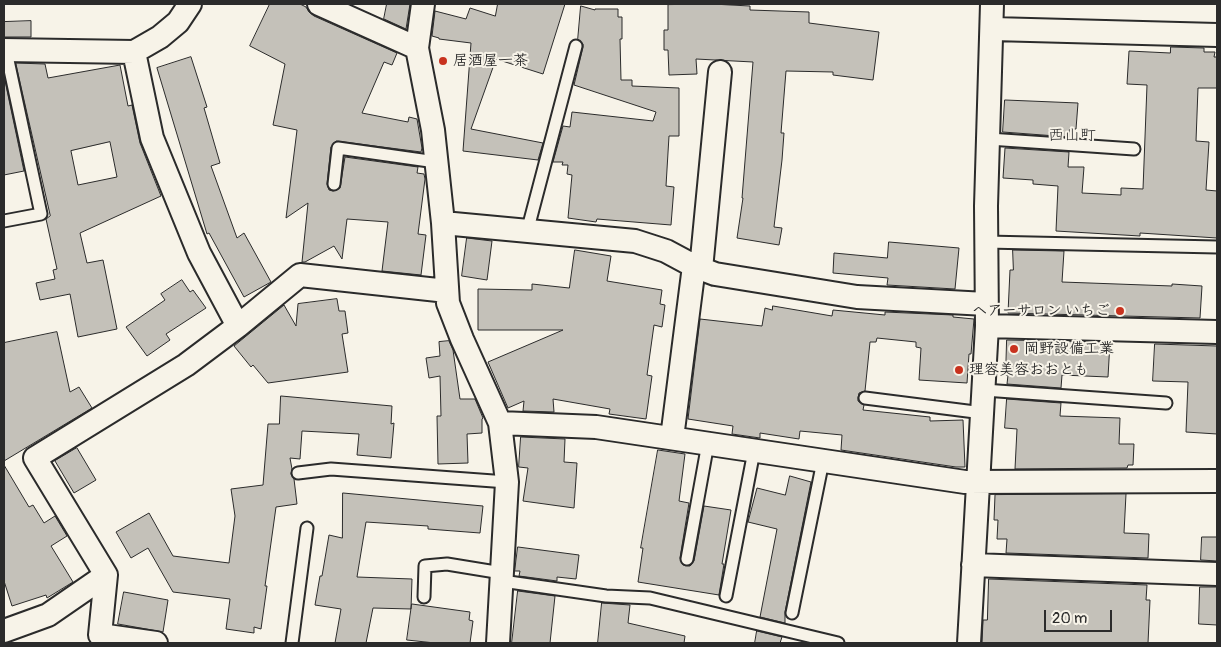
<!DOCTYPE html>
<html>
<head>
<meta charset="utf-8">
<style>
  body { margin:0 }
  #map { position:relative; width:1221px; height:647px; overflow:hidden; background:#f7f3e8; font-family:Pangolin,sans-serif }
  canvas { display:block }
  .frame { position:absolute; inset:0; border:5px solid #2b2b2b; pointer-events:none }
  .scale { position:absolute; left:1044px; top:610px; width:68px; height:22px; box-sizing:border-box; border:2px solid #2b2b2b; border-top:0; padding-left:6px; font-size:15px; line-height:18px; white-space:nowrap; color:#2b2b2b; -webkit-text-stroke:4px #f7f3e8; paint-order:stroke }
</style>
</head>
<body>
<div id="map">
<canvas width="1221" height="647"></canvas>
<div class="frame"></div>
<div class="scale">20 m</div>
</div>
<script>
const ctx = document.querySelector('canvas').getContext('2d');
ctx.lineJoin = 'round';
function fill(path, color) { ctx.fillStyle = color; ctx.fill(path, 'evenodd'); }
function strokePath(path, color, width, dash) { ctx.strokeStyle = color; ctx.lineWidth = width; ctx.lineCap = dash ? 'butt' : 'round'; ctx.setLineDash(dash || []); ctx.stroke(path); }
function drawText(font, color, halo, rows, align = 'center') {
  ctx.font = font + ' Pangolin,"Klee One",sans-serif'; ctx.lineWidth = 4; ctx.setLineDash([]); ctx.textBaseline = 'middle'; ctx.strokeStyle = halo; ctx.fillStyle = color; for (const [text, x, y, turn = 0] of rows) {
    ctx.save(); ctx.translate(x, y); ctx.rotate((+turn || 0) * Math.PI / 180); ctx.textAlign = isNaN(turn) ? turn : align; if (halo) ctx.strokeText(text, 0, 0); ctx.fillText(text, 0, 0); ctx.restore();
  }
}
const building = new Path2D(`
  M270,4h30l6,3 3,5 5,4 83,37 -5,12 -8,-3 -22,51 46,9 1,-5 8,2 5,29 -1,4 -85,-11 -5,6 -4,37 2,6 4,1 7,-3 5,-31 73,10 -1,6 7,1 1,5 -7,55 8,1 -5,40 -39,-4 6,-49 -41,-3 -5,40 -8,-13 -29,16h-3l6,-59 -22,15 11,-88 -24,-5 12,-61 -35,-18z
  M387,4h23l-4,25 -22,-10z
  M498,4h67l-22,70 -47,-15 -25,70 72,14 -5,17 -75,-9 8,-108 -32,-4v-1l-7,-2 3,-25 31,8 4,-11 25,8z
  M712,4l38,2v4l59,2v11l70,9 -6,48 -40,-5v-3l-47,-1 -5,62h3l-2,27 -8,67 8,1 -3,17 -42,-7 6,-40h-1l11,-136 -57,-3 1,15 -28,1 -1,-25h-4v-20h4v-25z
  M581,6l14,4v-1h23v8h4v22h-2l1,41h11v6l47,2v48h-10l-3,50 8,1 -3,38 -74,-6 -1,3 -28,-4 4,-43 -5,-1 1,-9h-6l1,-3h-10l10,-36 7,1 2,-15 81,9 3,-9 -82,-27 9,-38v-3l-5,-5z
  M31,21v16h-27v-15z
  M1171,47l33,1v4h11l-1,5h3v31h-19l-2,53 13,1 -3,48 11,1v47l-77,-5v3l-84,-5 2,-45 -25,-2v-4l-30,-2 2,-30 64,4 -1,15h16l-2,26 39,2v-7l22,1 4,-104 -20,-1 2,-33 41,2z
  M191,57l16,50 -3,1 16,55 -9,3 26,72 7,-5 27,49 -27,15 -35,-64 -2,1 -50,-166z
  M16,63l29,1 3,14 72,-13 8,41 4,-1 8,38 21,53 -81,37 7,30 16,-3 14,69 -39,8 -8,-43 -30,6 -4,-17 19,-4 -2,-9 4,-1 -11,-50 4,-3zM110,142l7,35 -39,8 -7,-34z
  M4,76l20,95 -20,4z
  M1005,100l73,3 -2,26h-6l-1,8 -66,-5z
  M467,238l25,3 -5,39 -25,-4z
  M889,242l70,6 -4,41 -68,-4 1,-7 -55,-5 1,-20 53,5z
  M575,250l36,6 -4,25 55,9 -2,14 5,1 -3,22 -8,-2 -7,50 5,1 -6,43 -37,-5 1,-5 -57,-10 1,13 -31,-1 1,-10 -16,7 -20,-46 75,-32h-85v-41l54,1v-6l37,4z
  M1013,250l51,1 -2,31 110,4v-2l30,2 -2,32 -192,-5 2,-43h3z
  M182,280l8,12 3,-2 13,18 -40,26 4,6 -23,16 -21,-29 39,-27 -4,-6z
  M337,299l2,12h6l3,22 -6,1 6,38 -80,11 -15,-18 -2,2 -17,-21 50,-41 12,21 2,-22z
  M773,306l59,10 1,-6 52,5v-3l68,3v2l21,2 -3,35h-2l-2,29 -48,-3 2,-32 -5,-1v-5l-39,-4 -1,4h-6l-5,49 -6,2 -1,5v3l6,4 -1,5 67,7v4l33,-1 2,47h-9l-115,-17 1,-15 -42,-4 -1,8 -39,-6v5l-28,-4 1,-8 -45,-7 12,-100 62,7 3,-18 7,2z
  M57,332l13,60 9,-5 13,21 -88,53v-118z
  M1007,340l103,2 -2,35 -46,-2 -1,13 -54,-4 1,-9h-2z
  M449,341l4,9 7,49h15l8,19 -1,1v14l-15,1 1,29 -30,1 -1,-48h4l-1,-40 -11,2 -3,-20 14,-2 -1,-14z
  M1155,344l62,2v88l-31,-2 2,-50 -35,-1z
  M281,396l111,10 -1,18 3,-1 -3,35 -34,-3 2,-21 -57,-3 -2,28 -10,-1 2,11 -1,5 3,5 3,25 -21,3 -11,79h2l-6,43 -7,-2v6l-28,-4 4,-30 -57,-7 -25,-44 -17,10 -15,-26 33,-19 24,43 56,7 6,-47 -4,-27 32,-4 5,-61h11z
  M1007,399l54,4 -1,13 60,2 -1,26h15l-1,21h-5l-1,3 -112,1 2,-40 -12,-1z
  M521,437l44,2 -1,23 13,1 -3,45 -51,-7 5,-33 -9,-1z
  M77,448l19,32 -22,13 -19,-32z
  M658,450l27,4 -6,47 10,2 -9,55 3,7 7,1 4,-5 10,-55 27,4 -9,54h2l-5,31 -81,-13 5,-34h-2z
  M4,465l25,42 4,-2 11,18 11,-7 12,20 -16,10 22,36 -26,16 -1,-3 -34,11 -8,-25z
  M790,476l21,6 -26,130v11l-25,-6 17,-88 -29,-7 9,-34 28,7z
  M343,493l140,13 -3,27 -52,-4v-3l-62,-4 -9,55 55,2 -1,30 -38,-1 -7,35h-31l6,-34 -26,-4 5,-29h2l7,-41 13,3z
  M1126,494l-2,39 25,1 -1,24 -142,-5 1,-14h-10l1,-19h-4l1,-25z
  M1202,537h15v24l-16,-1z
  M518,547l61,8 -3,24 -19,-2v4l-38,-5 1,-5h-5z
  M989,579l158,6 -1,15h4l-2,43h-166l1,-23h4z
  M1200,587h17v38l-18,-1z
  M518,591l37,5 -5,47h-38z
  M124,592l44,8 -5,32 -45,-8z
  M602,603l28,2 -2,18 57,13 -1,7h-86z
  M412,604l58,8 -1,8 4,1 -3,22h-35l-28,-3z
  M757,631l25,6 -2,6h-25z`);
fill(building, '#c4c1b9');
strokePath(building, '#2b2b2b', 1);
const service = new Path2D(`
  M989,139l145,10
  M334,184l4,-36 98,14
  M4,221l37,-7 -35,-163
  M527,232l49,-186
  M986,242l231,5
  M984,390l182,13
  M865,398l118,15
  M298,473l33,-4 176,13
  M687,559l21,-116
  M502,581l104,15 44,2 188,45
  M726,596l28,-145
  M424,597l1,-31 22,-2 55,9
  M792,613l31,-152
  M292,643l15,-115`);
const minor = new Path2D(`
  M319,4l98,44
  M423,4l-6,44 16,82 10,93 5,80 14,36 38,84 7,59 -9,161
  M993,29l224,6
  M4,50l130,2 26,-15 18,-15 12,-18
  M134,52l18,86 47,115 39,73
  M443,223l192,18 31,10 28,15 21,8 142,23 129,7
  M701,269l19,-197
  M987,326l230,6
  M500,423l96,4 369,55 252,-1
  M672,438l22,-172
  M973,565l244,9
  M4,631l44,-16 58,-40
  M156,643l-56,-8 6,-60 -71,-117 151,-93 52,-39 62,-51 147,16
  M969,643l18,-317 -1,-120 6,-202`);
strokePath(service, '#2b2b2b', 15);
strokePath(minor, '#2b2b2b', 26);
strokePath(service, '#f7f3e8', 11);
strokePath(minor, '#f7f3e8', 22);
for (const [x, y, r, color] of [
  [443,61,5,"#c8321e"],
  [1120,311,5,"#c8321e"],
  [1014,349,5,"#c8321e"],
  [959,370,5,"#c8321e"]
]) { const dot = new Path2D(); dot.arc(x, y, r, 0, 2 * Math.PI); ctx.fillStyle = color; ctx.fill(dot); strokePath(dot, '#f7f3e8', 2); }
drawText('bold 15px', '#2b2b2b', '#f7f3e8', [
  ["居酒屋一茶",453,61],
  ["ヘアーサロン いちご",1110,311,"right"],
  ["岡野設備工業",1024,349],
  ["理容美容おおとも",969,370]
], 'left');
drawText('16px', '#2b2b2b', '#f7f3e8', [
  ["西山町",1072,136]
]);
</script>
</body>
</html>
